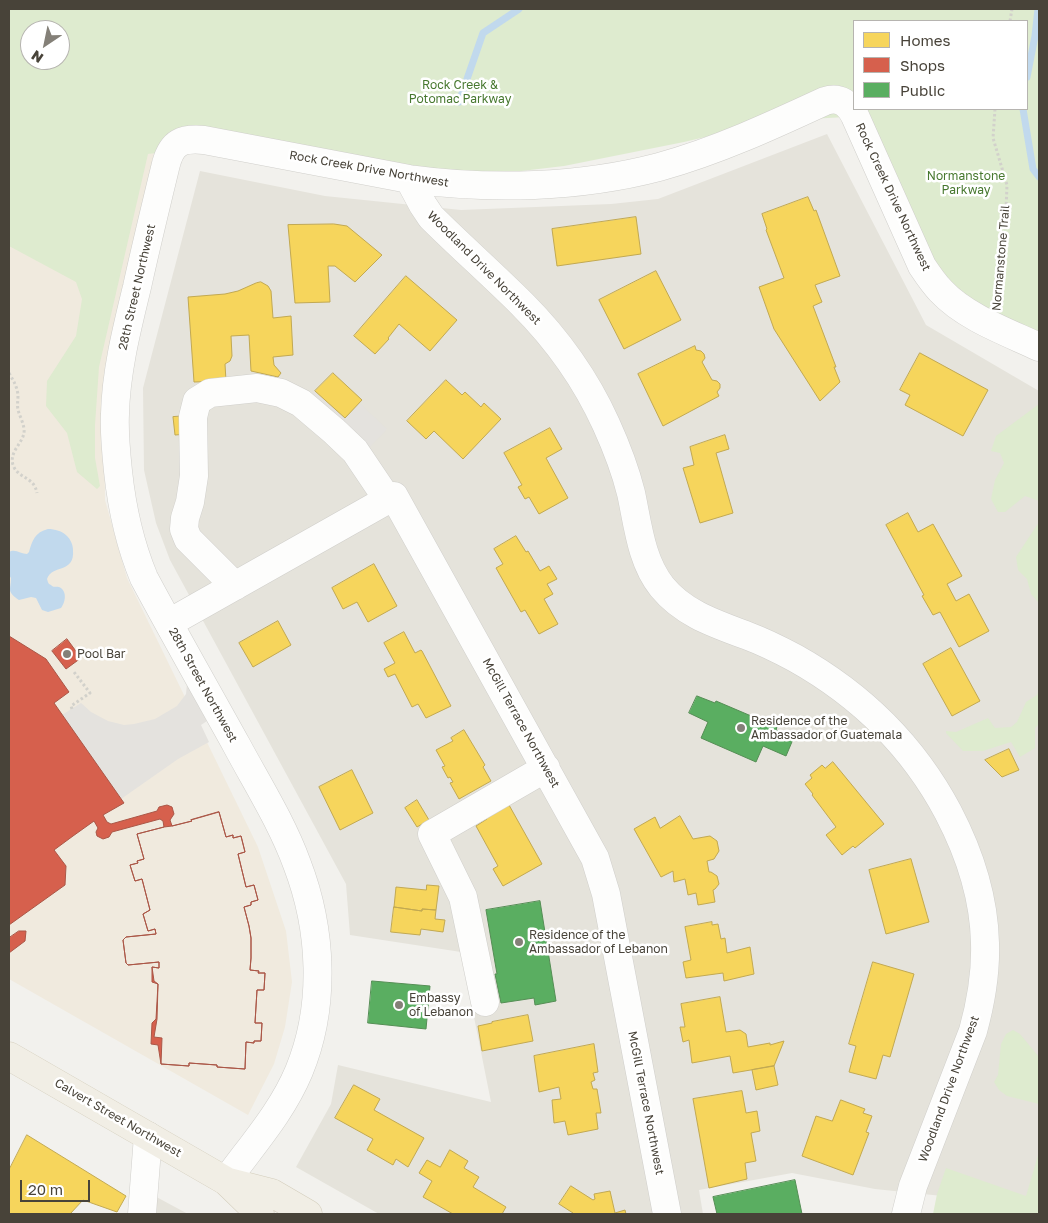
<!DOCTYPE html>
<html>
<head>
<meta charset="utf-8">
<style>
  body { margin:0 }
  #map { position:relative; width:1048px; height:1223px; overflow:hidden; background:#f2f1ed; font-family:"Golos Text",sans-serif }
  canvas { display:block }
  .frame { position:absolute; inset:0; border:10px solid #484339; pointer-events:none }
  .legend { position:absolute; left:853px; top:20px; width:175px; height:90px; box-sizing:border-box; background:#fff; border:1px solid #b6b4b0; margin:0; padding:6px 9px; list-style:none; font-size:15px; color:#484339 }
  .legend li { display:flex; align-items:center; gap:10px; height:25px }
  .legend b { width:25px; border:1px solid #b6b4b0 }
  .north { position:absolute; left:20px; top:20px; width:50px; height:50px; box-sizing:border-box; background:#fff; border:1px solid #b6b4b0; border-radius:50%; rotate:214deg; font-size:14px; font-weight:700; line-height:20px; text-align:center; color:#484339 }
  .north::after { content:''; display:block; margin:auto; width:18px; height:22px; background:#848078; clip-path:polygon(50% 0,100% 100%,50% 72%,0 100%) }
  .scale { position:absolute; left:20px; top:1180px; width:70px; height:22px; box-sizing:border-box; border:2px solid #484339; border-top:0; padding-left:6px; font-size:15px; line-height:18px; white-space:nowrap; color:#484339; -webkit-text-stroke:4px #fff; paint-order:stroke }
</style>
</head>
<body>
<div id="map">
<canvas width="1048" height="1223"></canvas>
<div class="frame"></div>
<ul class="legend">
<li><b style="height:14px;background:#f6d55c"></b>Homes</li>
<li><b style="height:14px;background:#d6604d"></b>Shops</li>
<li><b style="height:14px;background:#5aae61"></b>Public</li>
</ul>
<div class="north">N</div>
<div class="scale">20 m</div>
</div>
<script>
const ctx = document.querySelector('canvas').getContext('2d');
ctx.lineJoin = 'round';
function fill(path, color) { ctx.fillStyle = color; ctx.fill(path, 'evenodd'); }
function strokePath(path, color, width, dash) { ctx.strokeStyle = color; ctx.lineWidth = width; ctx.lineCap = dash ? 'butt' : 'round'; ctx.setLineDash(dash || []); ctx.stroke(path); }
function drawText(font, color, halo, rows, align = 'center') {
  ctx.font = font + ' "Golos Text",sans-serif'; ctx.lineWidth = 5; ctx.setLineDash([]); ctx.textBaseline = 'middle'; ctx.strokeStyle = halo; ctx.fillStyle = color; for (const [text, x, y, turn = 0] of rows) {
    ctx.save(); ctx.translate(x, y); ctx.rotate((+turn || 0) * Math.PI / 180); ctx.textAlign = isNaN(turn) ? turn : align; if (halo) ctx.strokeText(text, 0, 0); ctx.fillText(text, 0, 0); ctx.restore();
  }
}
fill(new Path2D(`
  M827,134l99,191 113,66v806l-10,8 -154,-16 -83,-16 -93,17 4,24h-324l-83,-47 35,-63 7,-39 153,37 -30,-150 -111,-17 -4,-51 -176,-324 -14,-37 -12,-53 -1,-82 57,-217 125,25 136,14 150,-6 47,-5z
  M136,1186l52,28h-59z`), '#e5e3db');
fill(new Path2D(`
  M154,153l-50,234 1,113 22,78 131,269 28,84 6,51 -7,45 -11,37 -26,51 -239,-136v-817z`), '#f0eade');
fill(new Path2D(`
  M9,9h1030v344l-71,-35 -122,-201 -73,4 -89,21 -120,24 -94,11 -276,-36 -28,11 -18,2 -49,213 -4,58v33l5,28 -3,3 -20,-17 -10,-39 -21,-27 1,-25 29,-45 6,-37 -6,-17 -67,-36zM854,21h173v88h-173zM30,30h30v30h-30z
  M1039,404v97l-14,-5 -20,16h-7l-7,-13 4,-19 9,-17 -4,-10 -9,-2 5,-15z
  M1039,522v79l-1,1 -7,-8 -4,-15 -9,-9 -2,-13z
  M1039,689v35l-4,4v20l-15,9 -9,-15 -28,9h-20l-17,-18v-2l10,1 32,-14 7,10 16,-1 6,-5 9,-20 11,-7z
  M1013,1030l7,4 19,23v47l-32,-8 -8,-6 -5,-8 4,-7 3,-31 5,-10z
  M1039,1152v62h-106l4,-20 9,-26 80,28z`), '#deebcf');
fill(new Path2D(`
  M315,391l30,27 14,-15 28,26 -17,18 -58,-53z
  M187,684l20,37 -6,4 8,17 -31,17 -57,40 -59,-84 19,-12 10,9 17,9 16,4 10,-1 21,-5 22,-13 9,-12z`), '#e4e2de');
fill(new Path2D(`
  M48,529c7,0 14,2 19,7 3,3 6,8 6,14 2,24 -21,14 -26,29 1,3 1,5 4,6 3,3 4,1 8,2 9,4 6,16 2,21l-13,4 -6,-2 -6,-12 -5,-1 -12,3c-13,-9 -8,-10 -8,-22l-2,-3v-23c6,-4 12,2 18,2l2,-2c3,-11 6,-20 19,-23z`), '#c1d9ed');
const homes = new Path2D(`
  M808,197l6,14 2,-1 24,66 -25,9 7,17 -9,4 23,61h-2l6,15 -20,19 -46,-72 -15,-42 25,-9 -18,-48 1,-1 -5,-15z
  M636,217l5,37 -84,12 -5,-37z
  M334,224l13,2 35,29 -27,27 -20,-16h-7l2,36 -35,1 -7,-78z
  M656,271l25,49 -57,29 -25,-49z
  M406,276l51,44 -27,31 -31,-27 -11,14 1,1 -14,15 -21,-18z
  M261,282l7,4 3,5 2,27 18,-2 2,39 -20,2 1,8 7,8 -3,4 -27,-6 -2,-36 -18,1 1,20 -2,5 -5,3 1,17 -32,1 -6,-85 37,-3 13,-3 18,-8z
  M695,346l1,4 5,1 3,3 1,4 -3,4 10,18 5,1 3,3v4l-3,4 2,4 -56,30 -25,-52z
  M920,353l68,37 -25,46 -58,-31 5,-10 -10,-5z
  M333,373l29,27 -17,18 -30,-27z
  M446,380l16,15 3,-3 16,15 3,-4 17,16 -38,40 -29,-28 -8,8 -19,-18z
  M187,416l1,18 -13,1 -2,-18z
  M550,428l12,21 -16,9 22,40 -29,16 -10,-17 -4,2 -7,-12 4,-2 -18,-32z
  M725,435l4,14 -13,4 17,60 -33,10 -17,-55 11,-3 -4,-18z
  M908,513l10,19 15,-8 29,52 -15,8 9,17 13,-7 20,37 -30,16 -19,-35 -7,3 -11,-19 2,-1 -38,-70z
  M516,536l10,16 2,-1 12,20 9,-5 8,13 -10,5 6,10 -9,5 14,25 -19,10 -14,-24 -4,2 -25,-44 7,-4 -9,-15z
  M374,564l23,42 -29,16 -11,-20 -14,7 -11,-21z
  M278,621l13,24 -38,22 -14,-24z
  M404,632l11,21 6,-3 1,1 29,55 -25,12 -8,-14 -6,3 -17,-33 -7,3 -4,-8 11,-6 -11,-20z
  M951,648l29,53 -28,15 -29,-52z
  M464,730l21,35 -2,2 8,14 -32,18 -9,-16 3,-1 -3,-5 -2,1 -6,-11 3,-1 -9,-16 17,-9 -2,-3z
  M1009,749l10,21 -17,7 -17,-17z
  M833,762l51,62 -29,24 -2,-2 -11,9 -16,-20 10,-8 -24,-32 1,-1 -8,-10 7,-6 -2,-3 12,-10 3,3z
  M352,770l21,43 -33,17 -21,-43z
  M417,800l12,20 -12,7 -12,-19z
  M509,805l33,59 -39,22 -10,-17 5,-3 -22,-40 11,-7 -1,-1z
  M680,816l13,23 17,-3 7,5 2,10 -5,8 -7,2 2,11h2l6,4 2,8 -4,5 -2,1 2,12 -17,3 -2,-12 -8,2 -3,-16 -11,3 -1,-11 -12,6 -27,-48 21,-12 5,11z
  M911,859l18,63 -43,12 -17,-64z
  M427,885l12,1 -3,24 -14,-1v2l-28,-4 2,-20 30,3z
  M394,907l28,4v-2l14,1 -1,9 10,1 -2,12 -22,-3 -1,6 -29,-3z
  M712,922v3l6,-1 3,15 4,-1 2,15 23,-6 4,27 -30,7 -1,-8 -37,5 -3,-16 8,-2 -6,-33z
  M873,962l41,12 -24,83 -7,-2 -7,24 -27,-7 7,-26 -7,-2z
  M720,997l6,35 14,-2 6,4 2,13 22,-4v2l14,-4 -10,25 -41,7 -3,-17 -38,7 -3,-23 -6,2 -3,-15h5l-4,-23z
  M528,1015l5,26 -51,10 -4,-25 14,-3v-1z
  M594,1044l4,28 -5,1 2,7 -4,2 2,7h4l4,24h-5l2,16 -30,6 -3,-14 -11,2 -2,-23 9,-1 -2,-12 -20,5 -5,-36z
  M774,1066l4,19 -22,5 -4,-20z
  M354,1085l26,14 -6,11 50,28 -16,29 -12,-8 -3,6 -26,-15 6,-11 -38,-21z
  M742,1091l4,22 11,-2 3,20 -9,2 5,28 -11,2 2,16 -38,9 -16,-89z
  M841,1100l24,9 -2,4 9,3 -6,16 3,1 -16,42 -51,-19 14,-40 16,5z
  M27,1135l99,61 -9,16 -34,-12 -13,14h-61v-44z
  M450,1150l18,11 -4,7 15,9 -6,10 33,20 -4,7h-49l-30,-17 9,-16 -13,-8 8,-13 13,7z
  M571,1186l22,14 2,-1 -1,-5 16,-3 5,22 10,-3 1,4h-53v-1l-14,-9z`);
fill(homes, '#f6d55c');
strokePath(homes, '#c2a952', 1);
const shops = new Path2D(`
  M9,636l37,23 23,33 -15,11 70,100 -21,12 4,7 4,2 46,-13 2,-4 8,-2 5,2 2,7 -4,6 2,6 20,-5 -1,-1 28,-8 7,25 7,-2v3l8,-2 4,16 -7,2 8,33 8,-2 4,15 -7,2v3l-7,2 5,19 2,12v20l-1,12 9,1 -1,2h7l-1,17h-7l-2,33h7l-1,18h-7v2l-8,-1 -1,27 -28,-2v-2l-28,-2v3l-28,-2 -3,-19 -7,-1 1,-21 4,-4 2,-35 -6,-2v-15l7,1v-6l-31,3 -2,-2 -3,-23 3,-3 30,-3 -1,-5 -7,2 -5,-17 7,-4 -8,-31 -7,2 -5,-16 8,-2 -1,-2 7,-2 -7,-25 27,-7 -1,-6 -3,-2 -48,13 -3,5 -6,2 -6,-3 -1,-4 2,-4 -4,-7 -21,15 -19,14 12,16 -1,19 -56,40z
  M67,639l14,19 -15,11 -14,-18z
  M219,812l7,25 7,-2v3l8,-2 4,16 -7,2 8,33 8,-2 4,15 -7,2v3l-7,2 5,19 2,12v20l-1,12 9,1 -1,2h7l-1,17h-7l-2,33h7l-1,18h-7v2l-8,-1 -1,27 -28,-2v-2l-28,-2v3l-28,-2 1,-26 -8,-1 3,-18 1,-35 -4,-3 -2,-14 7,1v-6l-31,3 -2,-2 -3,-23 3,-3 30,-3 -1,-5 -7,2 -5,-17 7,-4 -8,-31 -7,2 -5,-16 8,-2 -1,-2 7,-2 -7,-25 27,-7 8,-1 20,-5 -1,-1z
  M19,931h7l-1,10 -16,12v-15z`);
fill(shops, '#d6604d');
strokePath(shops, '#ab5747', 1);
const public = new Path2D(`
  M697,696l18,7 1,-2 61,26 -1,3 18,7 -8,19 -23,-10 -7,16 -55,-24 7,-16 -19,-9z
  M540,901l16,100 -21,4 -1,-7 -33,5 -6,-29h2l-11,-64z
  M372,981l58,5 -4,43 -58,-6z
  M795,1180l7,34h-85l-4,-17z`);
fill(public, '#5aae61');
strokePath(public, '#558e55', 1);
strokePath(new Path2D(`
  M1027,77l8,-41 3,-27
  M459,102l24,-69 36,-24
  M1023,109l10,60 6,8`), '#c1d9ed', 7);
const minor = new Path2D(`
  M409,179l14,26 8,12c29,29 61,57 91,87 34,34 64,76 84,120 10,22 19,45 25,69 7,32 10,68 31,94 22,27 54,37 86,49 16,6 32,14 47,22 66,37 118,88 153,154 22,42 36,84 37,131 1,30 -4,59 -12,88l-60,155 -7,28
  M235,586l-47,-47 -4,-10 1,-11 5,-16 4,-26 -1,-59 4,-16 13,-8 47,-5 24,5 20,10 33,28 21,20 33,49
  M169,623l225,-127 201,362 11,36 61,320
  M485,1002l-22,-105 -31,-63 114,-66
  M226,1181c26,-36 56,-69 73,-110 27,-65 23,-142 -2,-207 -15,-41 -39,-79 -60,-118 -31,-56 -63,-112 -93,-168 -15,-36 -22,-69 -26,-107 -2,-19 -4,-38 -3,-57 1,-43 12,-86 22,-127 9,-41 19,-82 29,-123 6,-22 16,-26 38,-24l205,39c81,11 170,9 250,-12 58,-16 112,-41 166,-66 15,-5 24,3 30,15l67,150c6,9 12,18 19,25 24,26 66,41 98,56
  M142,1214l6,-78`);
const major = new Path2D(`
  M9,1056l217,125 34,33
  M229,1182l43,11 36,21`);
strokePath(minor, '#d0cfcb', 29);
strokePath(major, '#d3cdbc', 29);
strokePath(new Path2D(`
  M1010,21l2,-12
  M995,109l-2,29 14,47 -2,51 -7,65
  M9,373c4,7 8,13 9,22 0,5 -1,10 0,15 2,7 7,16 6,23 -2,11 -15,19 -11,32 5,14 21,11 24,28
  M72,709l-1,-3 19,-13 -16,-21`), '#d2d1cb', 3, [2.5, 2.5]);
strokePath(minor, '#fdfdfc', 28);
strokePath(major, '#f1eee5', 28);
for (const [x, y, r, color] of [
  [67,654,5,"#848078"],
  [741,728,5,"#848078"],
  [519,942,5,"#848078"],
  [399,1005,5,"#848078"]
]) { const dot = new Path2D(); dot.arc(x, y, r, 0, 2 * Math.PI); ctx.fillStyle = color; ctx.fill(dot); strokePath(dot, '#fff', 2); }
drawText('12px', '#47782f', '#fff', [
  ["Rock Creek &",460,85],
  ["Potomac Parkway",460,99],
  ["Normanstone",966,176],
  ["Parkway",966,190]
]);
drawText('12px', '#484339', '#fff', [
  ["Rock Creek Drive Northwest",369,169,10],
  ["Rock Creek Drive Northwest",893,197,65],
  ["Normanstone Trail",1001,258,-85],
  ["Woodland Drive Northwest",484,268,45],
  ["28th Street Northwest",137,287,-77],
  ["28th Street Northwest",203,685,61],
  ["McGill Terrace Northwest",521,723,61],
  ["Woodland Drive Northwest",949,1089,-70],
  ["McGill Terrace Northwest",646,1103,79],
  ["Calvert Street Northwest",118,1118,30]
]);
drawText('12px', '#484339', '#fff', [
  ["Pool Bar",77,654],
  ["Residence of the",751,721],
  ["Ambassador of Guatemala",751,735],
  ["Residence of the",529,935],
  ["Ambassador of Lebanon",529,949],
  ["Embassy",409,998],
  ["of Lebanon",409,1012]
], 'left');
</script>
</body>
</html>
